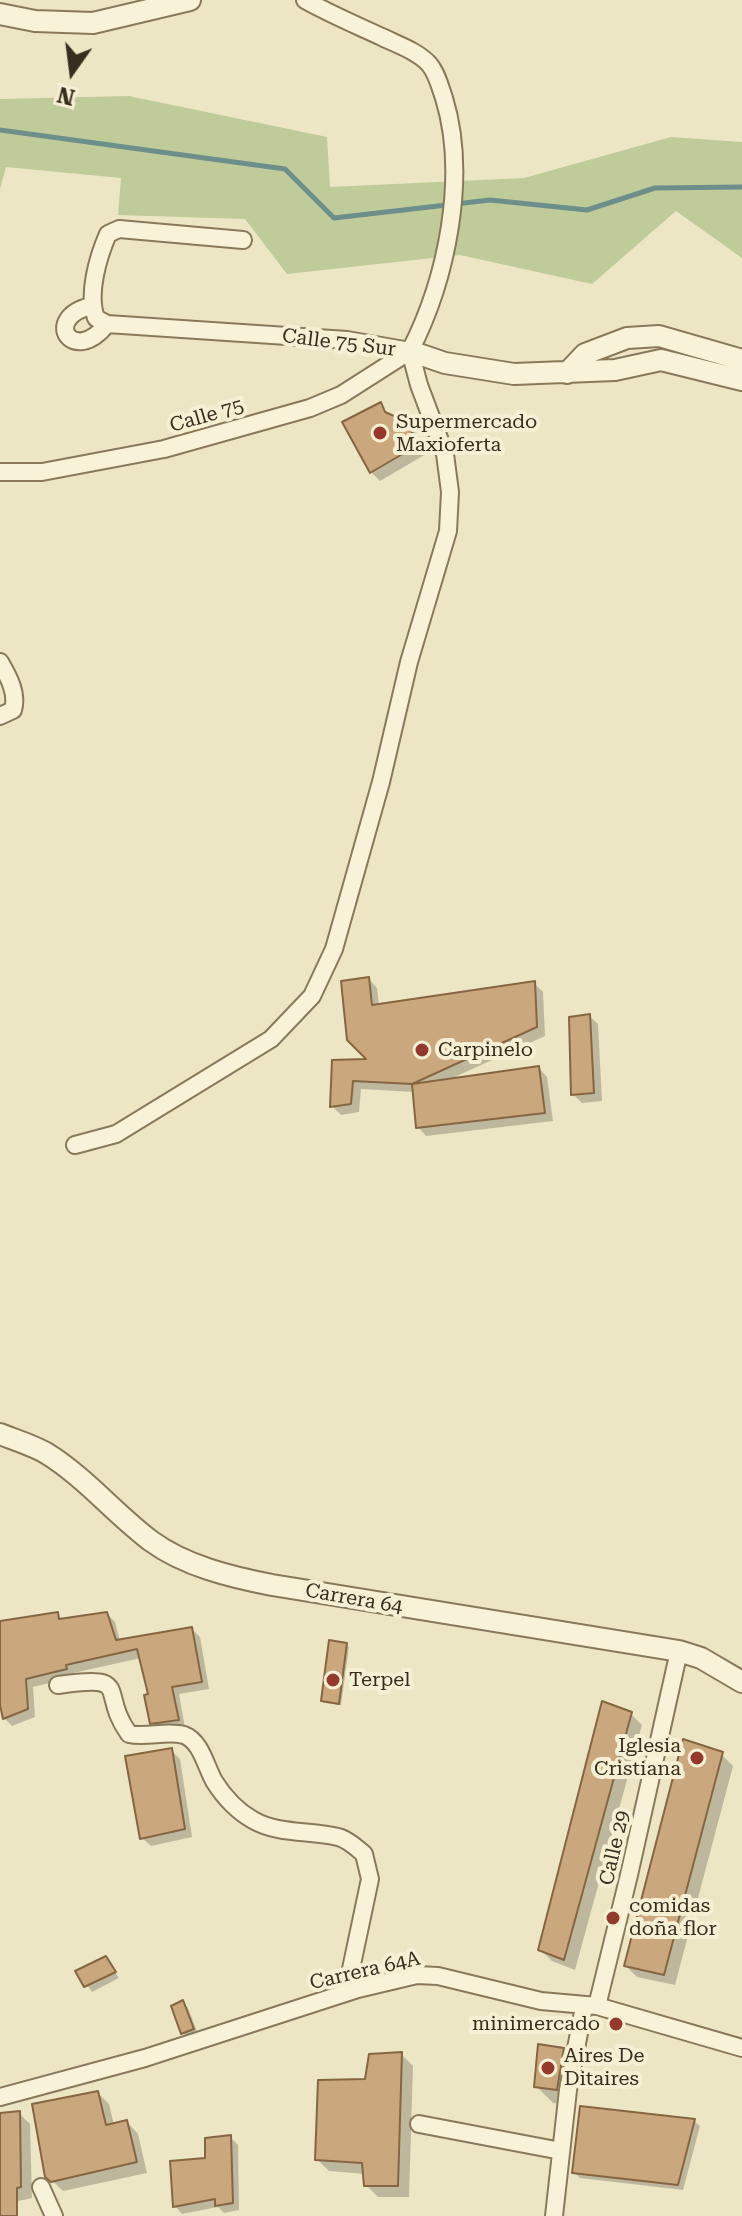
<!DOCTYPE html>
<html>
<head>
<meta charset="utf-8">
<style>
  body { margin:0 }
  #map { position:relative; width:742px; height:2216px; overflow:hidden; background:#ede6c5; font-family:"Roboto Serif",serif }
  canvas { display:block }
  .north { position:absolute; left:32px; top:32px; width:80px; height:80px; -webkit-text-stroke:6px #f5f0d4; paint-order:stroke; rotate:194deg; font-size:22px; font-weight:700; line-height:32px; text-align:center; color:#382e1f }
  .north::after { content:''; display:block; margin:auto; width:28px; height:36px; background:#382e1f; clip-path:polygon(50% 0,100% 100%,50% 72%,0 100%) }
</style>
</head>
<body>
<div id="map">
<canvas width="742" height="2216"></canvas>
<div class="north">N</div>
</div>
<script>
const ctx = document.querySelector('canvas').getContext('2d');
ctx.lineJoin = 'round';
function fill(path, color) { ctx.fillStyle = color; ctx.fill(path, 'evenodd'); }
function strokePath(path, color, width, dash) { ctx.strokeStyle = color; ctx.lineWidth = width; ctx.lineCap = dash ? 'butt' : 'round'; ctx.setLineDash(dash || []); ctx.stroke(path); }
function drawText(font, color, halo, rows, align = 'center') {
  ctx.font = font + ' "Roboto Serif",serif'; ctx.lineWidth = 8; ctx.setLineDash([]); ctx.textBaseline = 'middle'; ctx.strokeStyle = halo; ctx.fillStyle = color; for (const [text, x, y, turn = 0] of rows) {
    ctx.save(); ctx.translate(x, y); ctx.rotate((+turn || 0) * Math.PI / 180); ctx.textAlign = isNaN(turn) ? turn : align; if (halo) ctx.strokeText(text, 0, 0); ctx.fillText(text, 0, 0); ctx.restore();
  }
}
fill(new Path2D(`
  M129,96l198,41 3,50 194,-9 147,-41 71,5v116l-66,-47 -84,73 -132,-29 -173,19 -42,-55 -127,-4 3,-37 -115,-11 -6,22v-90z`), '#bfcb99');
fill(new Path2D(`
  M381,405l10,12 12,-1 9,9 14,29 -46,27 -9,-9 -27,-49z
  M369,979l8,9 2,18 155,-23 9,9 2,44 -97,44 91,-12 8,9 6,44 -127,15 -8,-9 -4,-35 -53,-3 -2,23 -18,3 -9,-9 1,-44 38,-1z
  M589,1016l9,8 4,77 -20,2 -9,-9z
  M57,1614l7,7 43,-7 8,8 5,19 72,-12 8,8 9,52 -30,5 6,34 -25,3 -8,-8 -1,-27 -10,-38 -68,15 1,4 -41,10 2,30 -23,9 -8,-8 -4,-24v-71z
  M346,1645l3,2 -8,58 -16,-2 -2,-2z
  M631,1714l11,11 -67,245 -23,-9 -12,-12z
  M171,1750l9,9 12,78 -41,9 -9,-8z
  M721,1754l12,12 -58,219 -38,-8 -11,-11z
  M106,1959l13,19 -27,14 -14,-20z
  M183,2003l5,5 10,26 -10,4 -5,-6z
  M563,2050l17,17 -7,38 -20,-2 -17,-17z
  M401,2054l12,12 -4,131h-31l-12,-12 -1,-11 -36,-3 -12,-12 50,-78z
  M98,2093l11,11 5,21 13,-3 11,12 9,39 -84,18 -16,-15z
  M19,2113l11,11 2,74 -32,7v-90z
  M694,2121l6,5 -17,64 -103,-12 -6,-6z
  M230,2137l8,8 1,65 -15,3 -6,-6 -36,7 -7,-8 32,-47z`), '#0003');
strokePath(new Path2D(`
  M0,130l285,39 49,49 156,-18 97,10 68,-22 87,-1`), '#6d8f8b', 5);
const building = new Path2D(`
  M381,402l4,10 9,4 9,-2 15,31 -48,28 -28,-51z
  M369,977l3,28 163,-24 2,46 -125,57 -59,-3 -2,23 -21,3 2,-47 34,-1 -19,-19 -6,-59z
  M590,1014l4,79 -23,2 -2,-78z
  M539,1066l6,47 -129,15 -4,-44z
  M58,1612l1,7 48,-7 9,28 76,-13 10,55 -30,5 7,33 -29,4 -6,-29 4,-1 -11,-45 -71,16 1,4 -41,10 2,30 -25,10 -3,-14v-84z
  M329,1640l18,3 -8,61 -18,-3z
  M602,1701l30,11 -68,248 -26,-10z
  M683,1739l40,13 -59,223 -40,-9z
  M172,1748l13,81 -45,10 -15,-83z
  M106,1956l10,16 -32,15 -9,-16z
  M183,2000l11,29 -13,5 -10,-28z
  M538,2044l26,4 -7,42 -23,-3z
  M402,2052l-4,134h-34l-2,-23 -47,-3 3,-80 47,-1 4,-25z
  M98,2091l8,34 21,-5 10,42 -86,20 -6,-5 -13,-73z
  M580,2106l115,13 -17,66 -106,-12z
  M20,2111l1,76 -4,1v28h-17v-103z
  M231,2135l2,68 -18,3v-7l-42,8 -3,-46 35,-3v-20z`);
fill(building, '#caa77c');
strokePath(building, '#866642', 2);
const minor = new Path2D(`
  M305,0c25,14 51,25 77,37 16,8 35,14 47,27 8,9 11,23 15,34 24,78 3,181 -34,253
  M243,240l-124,-11 -11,5c-10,23 -21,60 -12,84l11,6 240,16 63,11
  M91,306c-50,12 -18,61 16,18
  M0,472h42l122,-23 146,-41 31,-13 69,-44
  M0,662c8,14 18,31 13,48l-13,6
  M75,1145l41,-11 155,-95 41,-43 22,-47 47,-167 28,-120 39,-131 2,-39 -5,-38 -26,-69 -9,-34
  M58,1685c76,-11 40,6 71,49 18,4 38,-4 55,1 17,6 22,32 30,46 10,16 23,30 39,39 26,15 58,10 85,17 9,2 19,11 26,17l6,25 -19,90 -1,22
  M597,2006l32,-131 50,-224
  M0,2097l145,-39 213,-69 59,-14 21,1 103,25 56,5 145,42
  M419,2124l142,27
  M41,2187l13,29
  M554,2216l14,-126 16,-83`);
const tertiary = new Path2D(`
  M0,14l35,7 58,2 97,-23
  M410,351l35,12 69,11 101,-4 46,-10 81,20
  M567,373l18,-19 42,-16 32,-2 83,24
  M0,1434c15,6 32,11 46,19 39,24 68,60 105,88 34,25 80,36 121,44l407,66 22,7 41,24`);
strokePath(minor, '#88795b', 20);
strokePath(tertiary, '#88795b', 24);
strokePath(minor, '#f8f3d8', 16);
strokePath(tertiary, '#f8f3d8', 20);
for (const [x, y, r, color] of [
  [380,433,8,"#95392d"],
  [422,1050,8,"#95392d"],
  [333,1680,8,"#95392d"],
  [697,1758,8,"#95392d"],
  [613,1918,8,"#95392d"],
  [616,2024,8,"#95392d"],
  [548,2068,8,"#95392d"]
]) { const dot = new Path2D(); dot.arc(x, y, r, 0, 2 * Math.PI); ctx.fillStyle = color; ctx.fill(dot); strokePath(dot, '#f5f0d4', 3); }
drawText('20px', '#382e1f', '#f5f0d4', [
  ["Calle 75 Sur",339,343,7],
  ["Calle 75",207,416,-16],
  ["Carrera 64",354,1599,10],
  ["Calle 29",615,1848,-77],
  ["Carrera 64A",365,1971,-13]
]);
drawText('20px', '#382e1f', '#f5f0d4', [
  ["Supermercado",396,422],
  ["Maxioferta",396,445],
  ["Carpinelo",438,1050],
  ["Terpel",349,1680],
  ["Iglesia",681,1746,"right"],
  ["Cristiana",681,1769,"right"],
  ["comidas",629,1906],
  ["doña flor",629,1929],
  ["minimercado",600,2024,"right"],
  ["Aires De",564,2056],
  ["Ditaires",564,2079]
], 'left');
</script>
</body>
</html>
